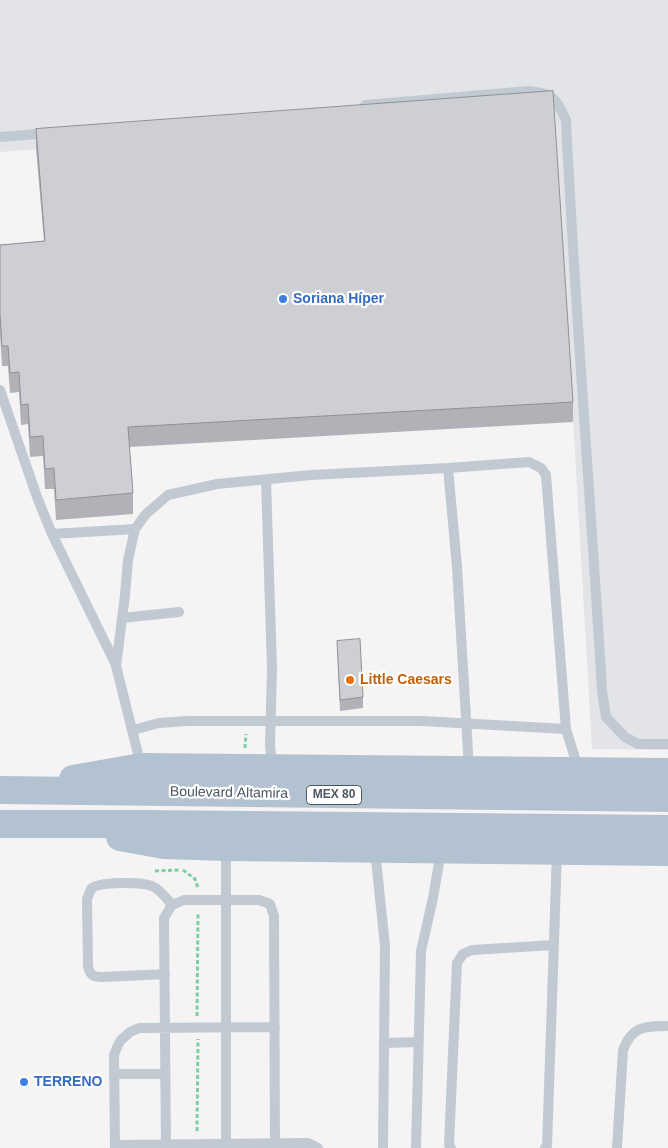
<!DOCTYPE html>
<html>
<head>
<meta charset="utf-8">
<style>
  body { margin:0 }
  canvas { display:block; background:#f5f3f3 }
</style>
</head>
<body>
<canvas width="668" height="1148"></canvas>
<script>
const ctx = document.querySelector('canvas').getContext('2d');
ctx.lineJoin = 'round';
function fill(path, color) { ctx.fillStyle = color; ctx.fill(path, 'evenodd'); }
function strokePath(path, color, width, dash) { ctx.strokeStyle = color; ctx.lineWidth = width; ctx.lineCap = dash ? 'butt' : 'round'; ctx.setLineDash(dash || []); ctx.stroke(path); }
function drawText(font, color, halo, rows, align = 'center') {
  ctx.font = font + ' Arial,sans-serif'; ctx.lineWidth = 4.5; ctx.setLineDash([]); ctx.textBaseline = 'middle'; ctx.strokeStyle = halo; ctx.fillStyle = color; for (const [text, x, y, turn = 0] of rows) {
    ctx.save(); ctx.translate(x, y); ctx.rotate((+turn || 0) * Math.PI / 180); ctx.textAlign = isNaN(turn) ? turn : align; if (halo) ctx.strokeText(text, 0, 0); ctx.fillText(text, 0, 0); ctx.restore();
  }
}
fill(new Path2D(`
  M0,0h668v750l-76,-1 -18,-315 -21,-323 -553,41z`), '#e2e4e7');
strokePath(new Path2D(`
  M245,748l1,-14
  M183,870l12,9 3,9
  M155,871l26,-1
  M197,1016l1,-104
  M197,1131l1,-92`), '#7ad0a6', 3, [4, 2.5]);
strokePath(new Path2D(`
  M365,105l164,-14c25,3 26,6 37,29 9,190 25,381 36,571l4,26 19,20 13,7h30
  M0,137l50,-4
  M0,390l37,107 15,37 64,131
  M448,468l9,99 12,202
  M266,480l6,188 -2,77 2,22
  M52,534l83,-5
  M122,618l57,-6
  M133,730l26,-7 29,-2h234l144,8
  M141,766l-25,-100 9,-71 3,-35 7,-31 11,-15 22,-19 49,-11 94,-9 137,-7 81,-6 12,6 5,7 20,254 13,42
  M375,850l10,96 -2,202
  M165,974l-62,3c-9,0 -13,-1 -15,-11l-1,-67 4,-10c7,-8 51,-7 61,-3 9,4 14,12 20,19
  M384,1043l35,-1
  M114,1074h51
  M115,1145l193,-2 10,5
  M115,1148l-1,-93 4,-10 3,-5 9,-8 9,-4 136,-1
  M166,1148l-2,-230 8,-13 12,-5h75l11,4 4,12 1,232
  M226,1148v-299
  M416,1148l5,-197 12,-53 8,-47
  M451,1148l-2,-3 8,-182 6,-9 9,-4 82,-5
  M545,1148l2,-2 1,-29 9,-265
  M617,1148l6,-98c9,-24 22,-24 45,-24`), '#c1cad2', 10);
strokePath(new Path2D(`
  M73,779l68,-12 527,5
  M0,790l668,8
  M0,824h145l523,5
  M120,837l44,8 62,2 442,5`), '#b3c2d1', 28);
fill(new Path2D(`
  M36,129l537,273v20l-444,25 4,46v21l-77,6 -2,-31h-9l-2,-33 -13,1 -2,-33 -7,1 -2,-33 -9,1 -2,-27h-6l-2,-32v-89l44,-4 -8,-92z
  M337,641l26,56v11l-23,3z`), '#b0b2b7');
const building = new Path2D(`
  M553,91l20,311 -445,25 5,66 -77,7 -2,-32 -9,1 -2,-33 -13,1 -2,-33 -7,1 -2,-33 -9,1 -2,-27h-6l-2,-32v-69l45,-4 -9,-112z
  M360,639l3,58 -23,3 -3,-59z`);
fill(building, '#cdcfd5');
strokePath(building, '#909195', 1);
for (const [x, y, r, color] of [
  [283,299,5,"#3f7fe0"],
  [350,680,5,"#e8710a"],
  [24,1082,5,"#3f7fe0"]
]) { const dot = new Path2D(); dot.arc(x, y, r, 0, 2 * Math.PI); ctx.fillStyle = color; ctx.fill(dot); strokePath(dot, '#fff', 2); }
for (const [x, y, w] of [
  [334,795,55]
]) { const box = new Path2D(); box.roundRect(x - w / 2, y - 9.5, w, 19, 4); ctx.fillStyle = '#fff'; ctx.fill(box); strokePath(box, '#4a5661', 1); }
drawText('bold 12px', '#4a5661', null, [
  ["MEX 80",334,795]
]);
drawText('bold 14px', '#366cbe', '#fff', [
  ["Soriana Híper",293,299],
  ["TERRENO",34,1082]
], 'left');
drawText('bold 14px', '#c56008', '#fff', [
  ["Little Caesars",360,680]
], 'left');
drawText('14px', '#4a5661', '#fff', [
  ["Boulevard Altamira",229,793,1]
]);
</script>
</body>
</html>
